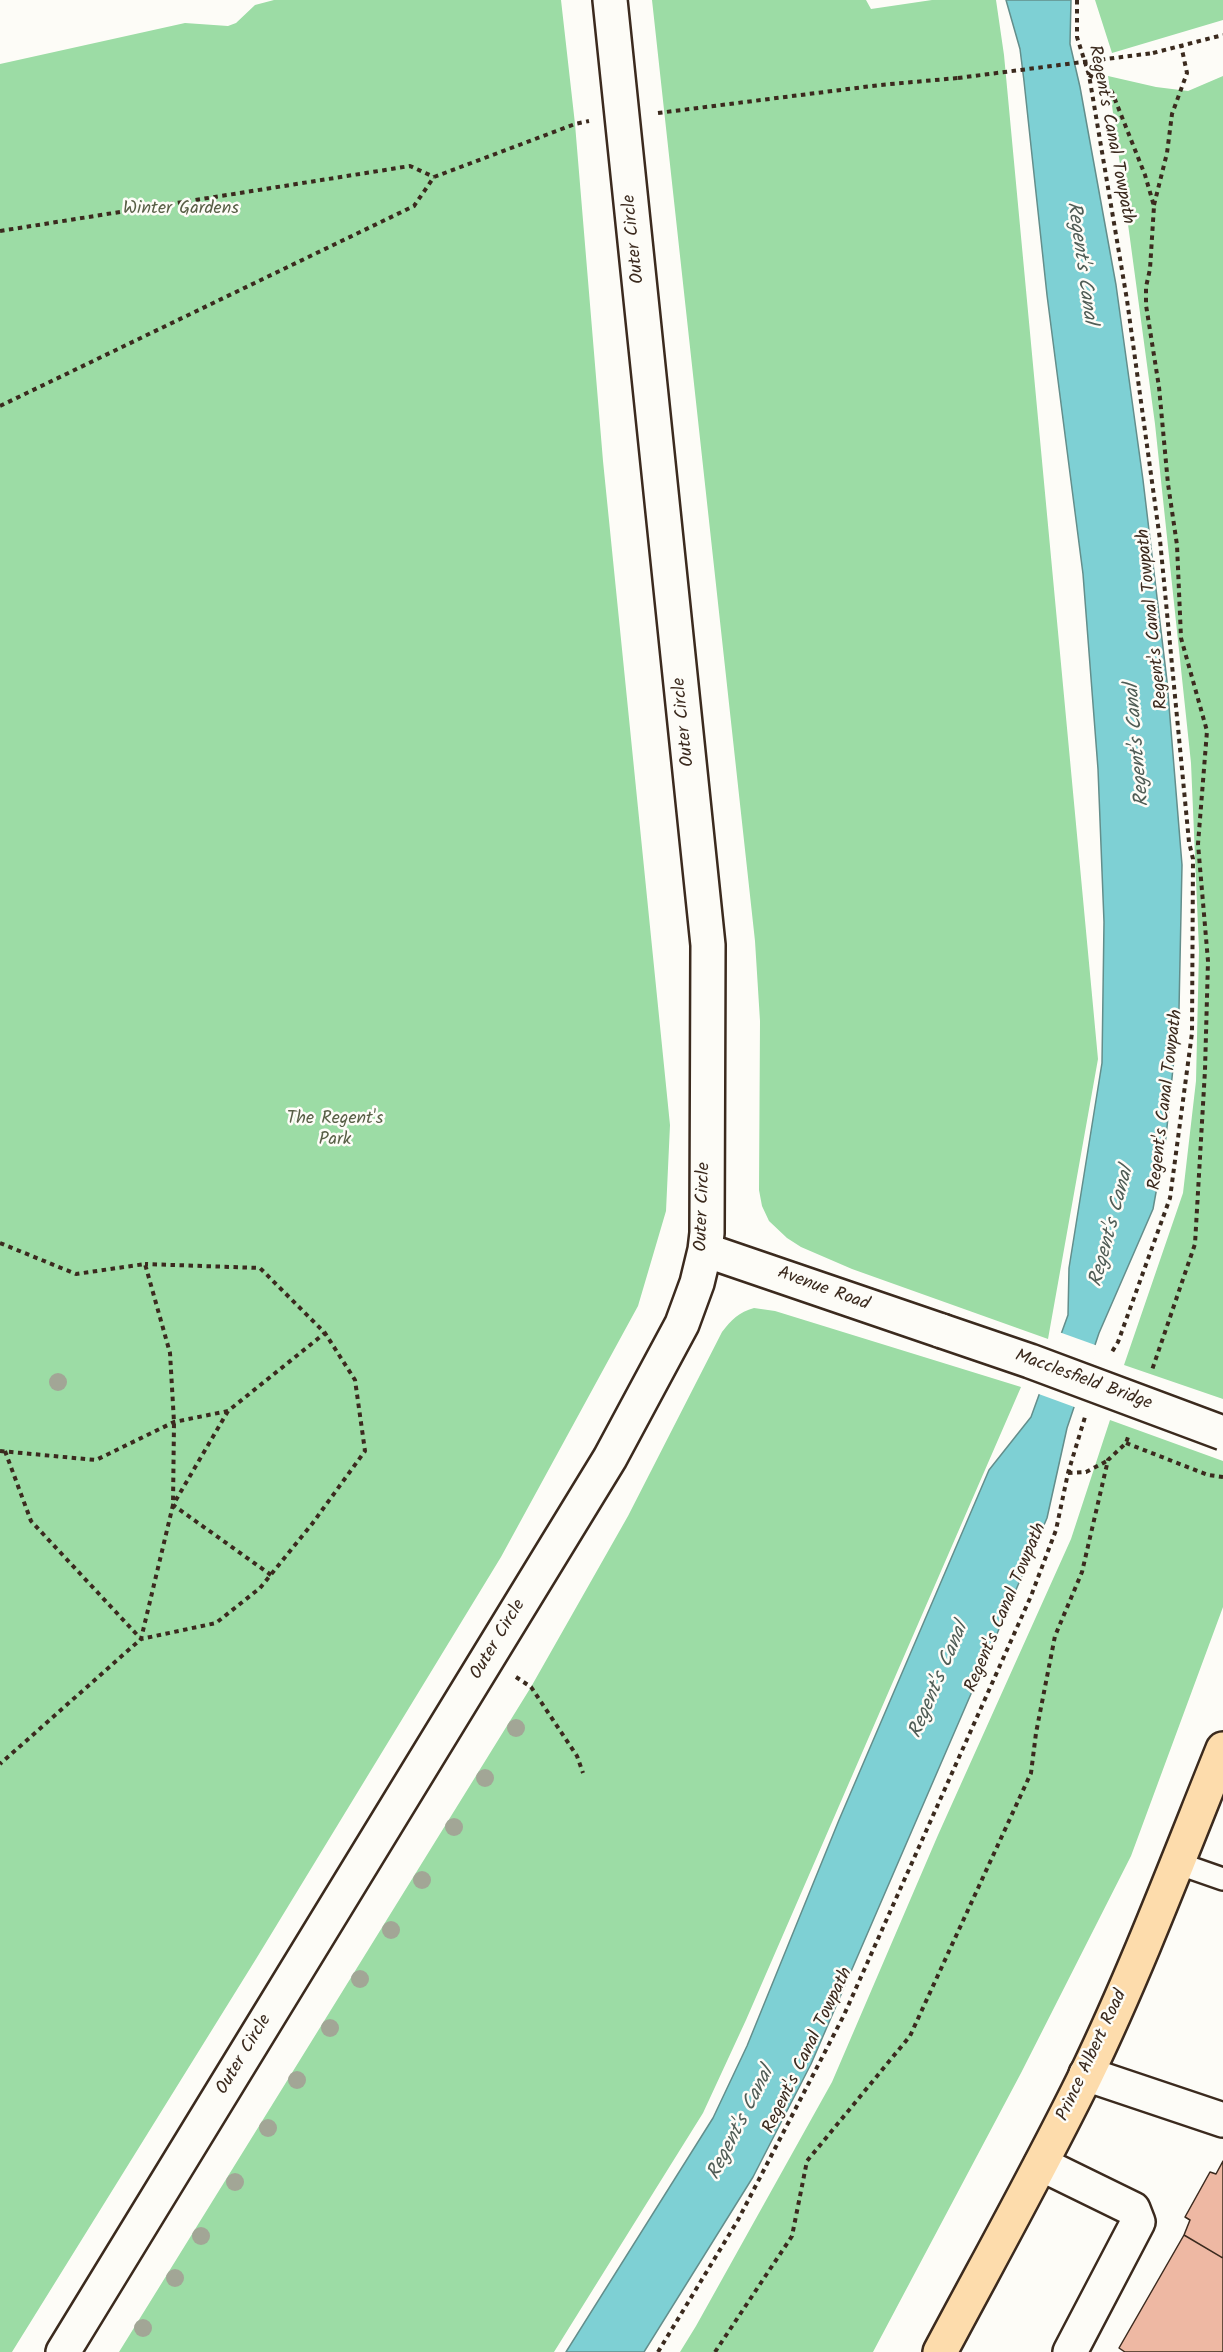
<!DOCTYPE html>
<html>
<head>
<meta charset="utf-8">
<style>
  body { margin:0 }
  canvas { display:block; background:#fdfcf7 }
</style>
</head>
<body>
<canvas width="1223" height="2352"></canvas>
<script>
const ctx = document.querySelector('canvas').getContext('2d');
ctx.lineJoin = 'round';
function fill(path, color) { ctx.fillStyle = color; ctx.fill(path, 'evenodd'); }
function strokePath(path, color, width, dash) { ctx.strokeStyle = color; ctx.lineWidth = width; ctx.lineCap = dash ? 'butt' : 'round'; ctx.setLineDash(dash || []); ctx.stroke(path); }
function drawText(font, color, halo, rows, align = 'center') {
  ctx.font = font + ' Kalam,sans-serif'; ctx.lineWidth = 5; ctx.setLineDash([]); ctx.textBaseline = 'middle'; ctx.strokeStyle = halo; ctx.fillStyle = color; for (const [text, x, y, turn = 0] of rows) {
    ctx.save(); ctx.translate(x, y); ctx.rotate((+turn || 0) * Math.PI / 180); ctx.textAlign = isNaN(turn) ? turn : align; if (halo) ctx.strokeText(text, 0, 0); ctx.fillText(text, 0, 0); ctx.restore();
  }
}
fill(new Path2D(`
  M274,0h287l14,124 28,337 67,664 -4,86 -28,95 -137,251 -245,402 -244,393h-12v-2288l185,-41 43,3 8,-3 19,-18z
  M652,0h214l5,9 61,-9h64l8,55 94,1004 -50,280 -196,-70 -51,-22 -14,-9 -18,-17 -7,-15 -3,-16 1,-169 -5,-80z
  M1095,0h128v20l-111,33z
  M1108,76l48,11 32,4 35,-15v1323l-99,-34 59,-172 13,-112 3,-131 -8,-187 -36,-339z
  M754,1308l21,3 246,76 -275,633 -43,93 -149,239h-435l412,-665 97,-171 94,-184c9,-12 17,-20 32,-24z
  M1110,1420l113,41v146l-92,249 -110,217 -148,279h-193l16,-26 136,-244 106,-247 133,-296z`), '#9cdca5');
const water = new Path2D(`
  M1006,0h65l-1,44 10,43 36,198 27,195 24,201 15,184 -3,144 -13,128 -13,72 -54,124 -32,95 -20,90 -236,546 -58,113 -109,175h-78l147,-234 34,-72 92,-226 150,-350 42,-53 37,-102 1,-47 33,-205 2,-141 -6,-153 -15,-195 -36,-279 -23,-214 -4,-32z`);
fill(water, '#7ed0d4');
strokePath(water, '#638e8b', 1.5);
fill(new Path2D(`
  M1059,1332l39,14 -21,62 -41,-15z`), '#fdfcf7');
const building = new Path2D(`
  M1223,2161v97l-39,-23 6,-15 -5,-3 25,-45 6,2z
  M1184,2235l39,23v94h-98l-6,-4z`);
fill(building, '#eeb8a3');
strokePath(building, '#3b2a1e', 1.5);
const lane = new Path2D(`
  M1177,1863l46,16`);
const street = new Path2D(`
  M705,1250l237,81
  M1086,2074l137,46
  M1041,2164l92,45 5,13 -68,130
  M63,2352l547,-894 72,-134 15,-41 8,-33 2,-17 1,-288 -98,-945`);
const primary = new Path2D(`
  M940,2352c49,-92 100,-183 146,-277 51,-106 93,-217 137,-326`);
strokePath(lane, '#3b2a1e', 26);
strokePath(street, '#3b2a1e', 38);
strokePath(primary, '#3b2a1e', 38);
strokePath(new Path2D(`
  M1077,0v37l12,38 38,225 33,240 29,302 4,17 -1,174 -22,165 -52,144 -8,13
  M1153,53l70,-18
  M1089,75l15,8 8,9 33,83 9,31 -4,63 -4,18v18l13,82 9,97 9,61 4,93 26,93 -9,113 10,117 -3,109 -10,174 -43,126
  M658,113l222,-28 78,-7
  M1154,205l13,-52 5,-39 15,-41 -6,-28
  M0,231l410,-65 24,11
  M0,406l414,-200 20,-29 141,-53 14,-3
  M0,1243l76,31 69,-10 25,89 4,69 -1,83 -32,134 -141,125
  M228,1411l-55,94 98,70
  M1126,1443l82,32 15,2
  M0,1451l96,9 78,-38 54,-11 97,-78
  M5,1451l26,70 110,118 75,-16 44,-35 52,-64 53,-73 -10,-71 -30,-47 -65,-65 -115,-4
  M1068,1473l18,-1 21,-11
  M516,1677l15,10 46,69 6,17
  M658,2352l80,-132 106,-205 187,-419 25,-66 12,-57 17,-56
  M715,2352l77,-116 15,-75 103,-125 121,-263 5,-40 19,-97 27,-64 26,-112 18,-17 3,-9`), '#3b2a1e', 4, [4.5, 4.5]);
strokePath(lane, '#fdfcf7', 21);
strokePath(street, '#fdfcf7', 33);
strokePath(primary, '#fddcac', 33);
const streetBridge = new Path2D(`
  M942,1331l88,30 193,72`);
strokePath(streetBridge, '#3b2a1e', 38, []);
strokePath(new Path2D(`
  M958,78l195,-25`), '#3b2a1e', 4, [4.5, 4.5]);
strokePath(streetBridge, '#fdfcf7', 33);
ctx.fillStyle = '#a2a696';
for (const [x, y] of [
  [58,1382],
  [516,1728],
  [485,1778],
  [454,1827],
  [422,1880],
  [391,1930],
  [360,1979],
  [330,2028],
  [297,2080],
  [268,2128],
  [235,2182],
  [201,2236],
  [175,2278],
  [143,2328]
]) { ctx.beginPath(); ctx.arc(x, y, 9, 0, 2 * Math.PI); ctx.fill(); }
drawText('18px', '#3b2a1e', '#fdfcf7', [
  ["Regent's Canal Towpath",1110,135,79],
  ["Outer Circle",635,239,-96],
  ["Regent's Canal Towpath",1154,619,-96],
  ["Outer Circle",685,722,-96],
  ["Regent's Canal Towpath",1167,1100,-83],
  ["Outer Circle",704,1207,-88],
  ["Avenue Road",823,1290,20],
  ["Macclesfield Bridge",1083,1381,20],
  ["Regent's Canal Towpath",1007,1608,-67],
  ["Outer Circle",499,1640,-59],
  ["Regent's Canal Towpath",809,2051,-64],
  ["Outer Circle",245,2055,-59],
  ["Prince Albert Road",1093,2056,-65]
]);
drawText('18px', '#585f46', '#fdfcf7', [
  ["Winter Gardens",181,210],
  ["The Regent's",335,1120],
  ["Park",335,1141]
]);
drawText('italic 20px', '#4f5c55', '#fdfcf7', [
  ["Regent's Canal",1080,263,82],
  ["Regent's Canal",1139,745,-95],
  ["Regent's Canal",1113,1227,-75],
  ["Regent's Canal",940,1681,-67],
  ["Regent's Canal",742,2124,-63]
]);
</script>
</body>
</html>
